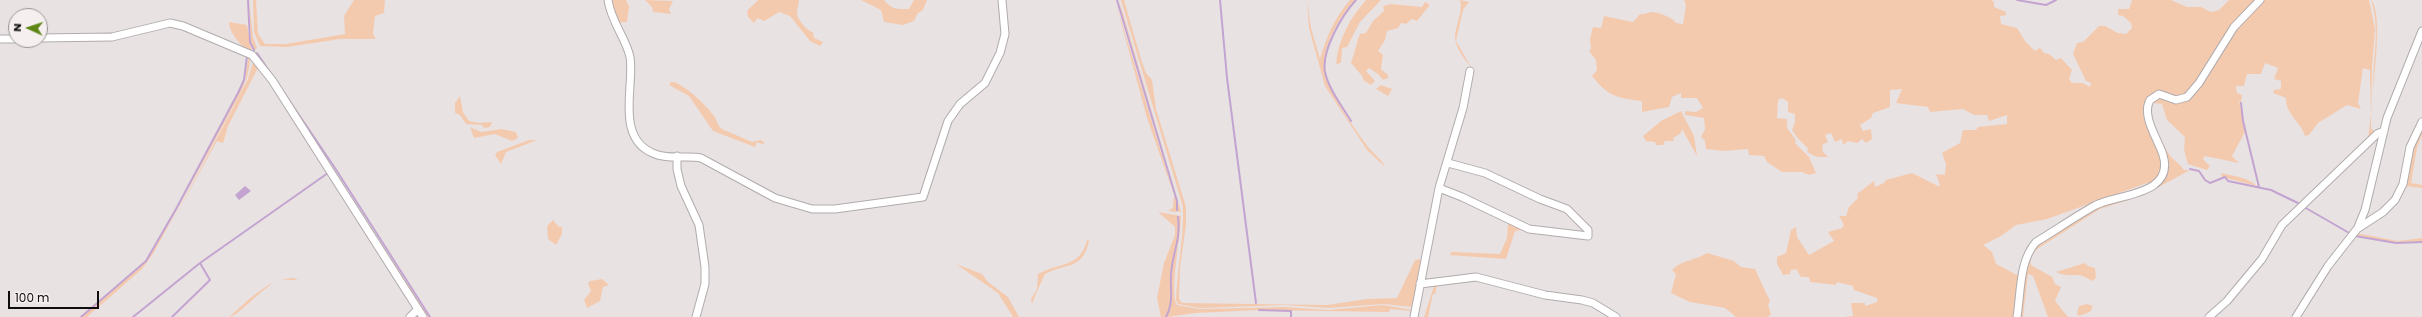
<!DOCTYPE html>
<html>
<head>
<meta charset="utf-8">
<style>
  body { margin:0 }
  #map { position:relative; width:2422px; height:317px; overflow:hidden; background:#e9e2e3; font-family:Poppins,sans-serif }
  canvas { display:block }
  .north { position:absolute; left:8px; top:8px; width:40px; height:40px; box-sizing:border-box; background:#f6eff0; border:1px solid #9a9595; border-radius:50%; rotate:273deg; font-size:11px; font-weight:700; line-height:16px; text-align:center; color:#0f0d0d }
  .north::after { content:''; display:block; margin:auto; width:14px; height:18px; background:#5c8716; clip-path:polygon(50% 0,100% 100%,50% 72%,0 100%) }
  .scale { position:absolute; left:8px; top:291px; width:91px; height:18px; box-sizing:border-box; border:2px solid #0f0d0d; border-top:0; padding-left:5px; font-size:12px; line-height:14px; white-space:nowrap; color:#0f0d0d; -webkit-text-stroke:3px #f6eff0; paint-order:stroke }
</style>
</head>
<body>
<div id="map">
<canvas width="2422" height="317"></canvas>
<div class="north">N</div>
<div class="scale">100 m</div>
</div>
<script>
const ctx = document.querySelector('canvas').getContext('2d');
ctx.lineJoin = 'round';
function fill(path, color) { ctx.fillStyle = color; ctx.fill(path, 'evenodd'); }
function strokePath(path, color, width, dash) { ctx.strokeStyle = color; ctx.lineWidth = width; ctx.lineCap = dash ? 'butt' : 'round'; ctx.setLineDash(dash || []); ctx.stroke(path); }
fill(new Path2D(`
  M249,0l4,37 4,11 -2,2 -4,-8z
  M253,0h3l2,34 7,10h21l59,-10 -1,-18 10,-16h31l-1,13 -9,3 -2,18 3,5h-36l-53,8 -27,-1 -6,-14z
  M610,0h16l3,6 -2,16 -10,1z
  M645,0l28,1 -4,8 2,5 -18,-2 -1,-5z
  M758,0h41c0,4 -2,9 -2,13 0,6 11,19 16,19l1,6 9,4 -3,4 -10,-5 -20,-25 -11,-4 -15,9 -6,-3 -4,5 -6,-6 -1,-6z
  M861,0h23c9,10 12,9 25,9l5,-9h13l-4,10 -5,3 -4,8 -11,4 -19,-3 -3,-12z
  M1115,0l61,201 1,11 -9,-1 5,-3 1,-13 -27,-77z
  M1118,0l5,13 58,199h-3v-11z
  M1121,0h3l17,59 5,14 6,7 4,29 30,98v18l-6,43 -1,31 3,4 145,2 40,-6 30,-1 18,-38 8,-1 -11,48 -29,-3 -55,4 -43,-3 -85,3 -22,-4 -2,-4c1,-31 8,-62 7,-93z
  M1307,0l4,28 9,31c6,-21 15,-42 30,-59h5c-15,16 -32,45 -31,68 0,18 33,64 44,79 4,5 16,15 17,20l-18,-17 -42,-64 -16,-58z
  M1366,0h15l-21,22 -13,25 -5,1 -1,15 -5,1c2,-24 14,-46 30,-64z
  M1460,0l9,2 -6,8 -7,31 15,26c-5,-6 -13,-16 -15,-24 -4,-14 8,-28 4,-43z
  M1684,0h307l3,2v5l12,5v3l-6,1 1,8 16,4 8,13 10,10 5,-3 4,5 5,1 7,6 5,-2 11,12 -3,9 3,4h11l7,4 1,-4 -5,-2 -13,-27 4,-11 6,-1 16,-16h6l13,7 8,1 6,-6 -1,-5 -8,-7 -5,-1v-6h11l3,-9h39l16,7h14l10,5 8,-2 10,-10h29l-61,82 -14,16 -19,-5 -17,9 14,50 1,21 -13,13v-3h-2l-100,36 -31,6 -15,11 -18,9 9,7 4,12 21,11 9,-23 -11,65h-172l10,-1 -2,-13h14v3l12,-4v-4l-23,-8 -1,-4 -16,-4 -1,3 -26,-3 -1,-5h-8l-5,-8 -5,1 -1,4 -7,1 -6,-11v-7l9,-4 5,-23 5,-3 1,10 12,18 25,-14 -6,-9 14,-4 2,-3 -5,-9h7l3,-9 9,-9 -1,-4 17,-13 1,6 9,-4 2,-3 26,-7 26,13 2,-1 -4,-11 9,1 1,-11 -4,-11 18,-10 3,-13h13l2,-3 29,-3v-9l-18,6 -2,-6h-13l-11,-6 -33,3 -2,-5 -32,-4 6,-14 -12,1v17l-17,6 -2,5 -11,7 3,6 8,-2 1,10 -6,4 -4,-4 -5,4 -9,-2 -5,4 -1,-6 -7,3 -4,-9 -6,2 3,7 -6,3 1,7 5,5h-11l-10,-5 1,-3c-5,-7 -12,-11 -16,-19l3,-8v-8l-7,-2v-10l-6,-4 -4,2 -1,18 10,1v9l9,12 -1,3 14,14 7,16 -7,2 -7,-3h-20l-15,-10 -3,-6 -15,-1 -1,-6 -24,2 -18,-2 -1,-8 -4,-4 4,-8 -1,-11 -19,-3v-4l11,1 7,-4 -6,-10h-16v-5l-9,4 -3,10 -27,5v-11c-26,-3 -34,-5 -50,-25l5,-6 -1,-10 -7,-9 2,-2 -1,-10 3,-12 8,1 3,-12 29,6 7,-8c6,1 8,-2 13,-2 7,1 19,5 23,11l7,1 3,-19z
  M2261,0h108l6,29 -3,38 -1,61 4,5 -7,7 3,-27 -1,-43 -7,-2 -5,35 3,6 -14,-4 -29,18 -9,12 -4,1c-4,-14 -20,-22 -19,-38l-13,-5 1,-3 7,-1v-8l-7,-2 4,-11 -13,-5 -4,11h-14l-3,12h-8l1,7 5,2 -1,8 -2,-2 7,29 -14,26 7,7 -34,-7 -2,3 7,7 -3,4 -19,-6 -4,-14 1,-13 -18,-17 -5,-16 -9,-1c-5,15 8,38 16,51 4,6 11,10 15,16h6l-46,25 -44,14 -63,40 -7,9 1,7 21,12 3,7 6,3 -6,14 13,16h-20l-15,-41 -5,-2 -5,43h-5l12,-67 63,-42 49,-15 23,-23 -16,-58 4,-15 30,4 40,-55z
  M2371,0c12,12 3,74 2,93 -1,-31 8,-63 -2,-93z
  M1425,2l5,3 -13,16 -5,-2 -6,5 -5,-1 -3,5 -11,3 -2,9 -7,11 5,4 -2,14 7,6v3l-5,2 -5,-6 -9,-6 -3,3 9,10 -4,4 -8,-5v-3l-12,-14c4,-11 5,-19 9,-29l6,-1 7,-12 11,-10 -1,-5 8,-2 31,3z
  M229,22l18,3 5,27c-10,-4 -23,-19 -23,-30z
  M256,52l173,265h-4l-171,-263z
  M248,57l2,1c0,23 -14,42 -24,62 -24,45 -49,89 -73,134l-11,15 -55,48h-5l64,-56 31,-52 61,-116 7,-12z
  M253,62l6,4 -31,60 -5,17 -6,-2 -46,83 60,-112 17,-33z
  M671,82h4c15,8 28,20 39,34 3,4 3,9 8,13l30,13 9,-2 4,3 -3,1 -5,-2 -2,5 -42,-16 -24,-35 -20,-11z
  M1381,85l11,4 -4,7 -12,-7z
  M460,96l3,16 6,9 10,2 13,-1 -2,5 -6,1 -2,-3 -16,-1 -6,-9 -5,-2v-10z
  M1681,111l13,25 3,20 -15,-27 -1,4 -8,5 1,3h-9l-2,4h-7l-1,-3 -9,-1 -3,-5 18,-15z
  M2422,125v10l-5,13 -6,35 11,2v3l-17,-2 -9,14 13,-47z
  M470,127l11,5 20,-3 15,3 2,6 -6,3 -17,-7 -21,4z
  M529,140h8l-31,12 -5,12 -6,-9 2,-3z
  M2221,173c12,3 26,4 36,13l-35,-9z
  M1158,212l23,4c0,19 -12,77 -4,89l23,4 85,-2 43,3 55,-5 29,5 1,7h-3v-6l-20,-2 -1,3 -130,-2 -63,3 -29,4c7,-14 3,-27 5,-42 1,-21 10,-38 6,-59v28l-8,30 1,33 -6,10h-4l-4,-19 7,-35 11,-28v-8z
  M553,220l6,7h3v7l-6,11 -8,-6 -1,-13z
  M1508,222l20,7 -13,2 -9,28 -57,-4 3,-3 48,2 7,-16z
  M2356,233l42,8 24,-3v3c-23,2 -44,1 -67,-6z
  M1087,240l2,1c-6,29 -23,22 -44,33 -3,7 -13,27 -13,32l-1,-7 6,-10 1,-15c22,-12 42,-6 49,-34z
  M1707,253l27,8 7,6 14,2 15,32 -2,4 3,9 -3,3h-32l-11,-9 -35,-6 -19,-9 5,-19 -4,-4c9,-10 25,-10 35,-17z
  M2085,263l3,3 7,2 1,10 -4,3c-17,-12 -19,-1 -36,-9z
  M956,264l26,10 6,8 20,15 11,20h-6l-15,-24z
  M294,278l4,2c-5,1 -14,-2 -21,1 -14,6 -37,34 -48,36 19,-16 39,-39 65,-39z
  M602,279l7,6 -6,2 -3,14 -13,7 -3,-8 7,-9 -3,-8 2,-2z
  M1434,286h3l-2,8h-2l-5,23h-4z
  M2087,304l6,2 -3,6 -11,4 -2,-2 2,-8z`), '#f4caaf');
fill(new Path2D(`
  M245,186l6,5 -12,9 -4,-5z`), '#c3a4d1');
strokePath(new Path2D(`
  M248,0l2,42 4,8
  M1117,0l60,201v9
  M1220,0l7,78 29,225
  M2017,0l29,5 10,-5
  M257,53l78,115 95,149
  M2241,103l2,18 16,66
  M1351,121c-9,-15 -22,-31 -26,-49 -4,-21 17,-57 31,-72
  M2190,169l9,2 6,9 5,3 15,-6 3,4 43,9 29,14
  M2304,207l47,27
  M2355,236l41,7 26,-1
  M1259,310l32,1v6
  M81,317l65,-56 30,-52 62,-116 6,-13 3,-24
  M133,317l67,-54 128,-90
  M172,317l38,-37 -10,-17
  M1166,317c8,-14 4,-27 5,-42 1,-22 10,-33 7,-58`), '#c3a4d1', 2);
const street = new Path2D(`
  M608,0c3,22 18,38 22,57 5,28 -16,82 25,97 14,6 31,1 46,4l74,40 37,11h23l88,-12 25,-76 12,-17 25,-21 15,-30 5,-19 -3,-34
  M40,38l72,-1 58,-14 13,3 69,29 20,25 151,237
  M0,39h16
  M677,156v13l4,17 18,39 6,42v17l-9,33
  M1439,188l23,9 67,32 59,7v-6l-21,-21 -27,-10 -55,-26 -37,-10
  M2358,227l7,-17 22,-92 35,-87
  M1420,284l56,-7 69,18 37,5 11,3 23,14
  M410,317l8,-8
  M1414,317l25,-129 24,-80 7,-37
  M2017,317c4,-25 2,-56 19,-75 20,-12 40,-26 60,-37 23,-11 79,-10 67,-50 -5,-16 -22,-39 -13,-55l9,-6 17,6 11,-3 12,-14 35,-56 26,-27
  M2209,317l18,-16 35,-42 20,-34 95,-91 7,-3
  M2296,317l32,-51 29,-37 26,-17 12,-12 8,-16 7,-37 12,-25`);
strokePath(street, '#b1abac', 9);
strokePath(street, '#fff', 7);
</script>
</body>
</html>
